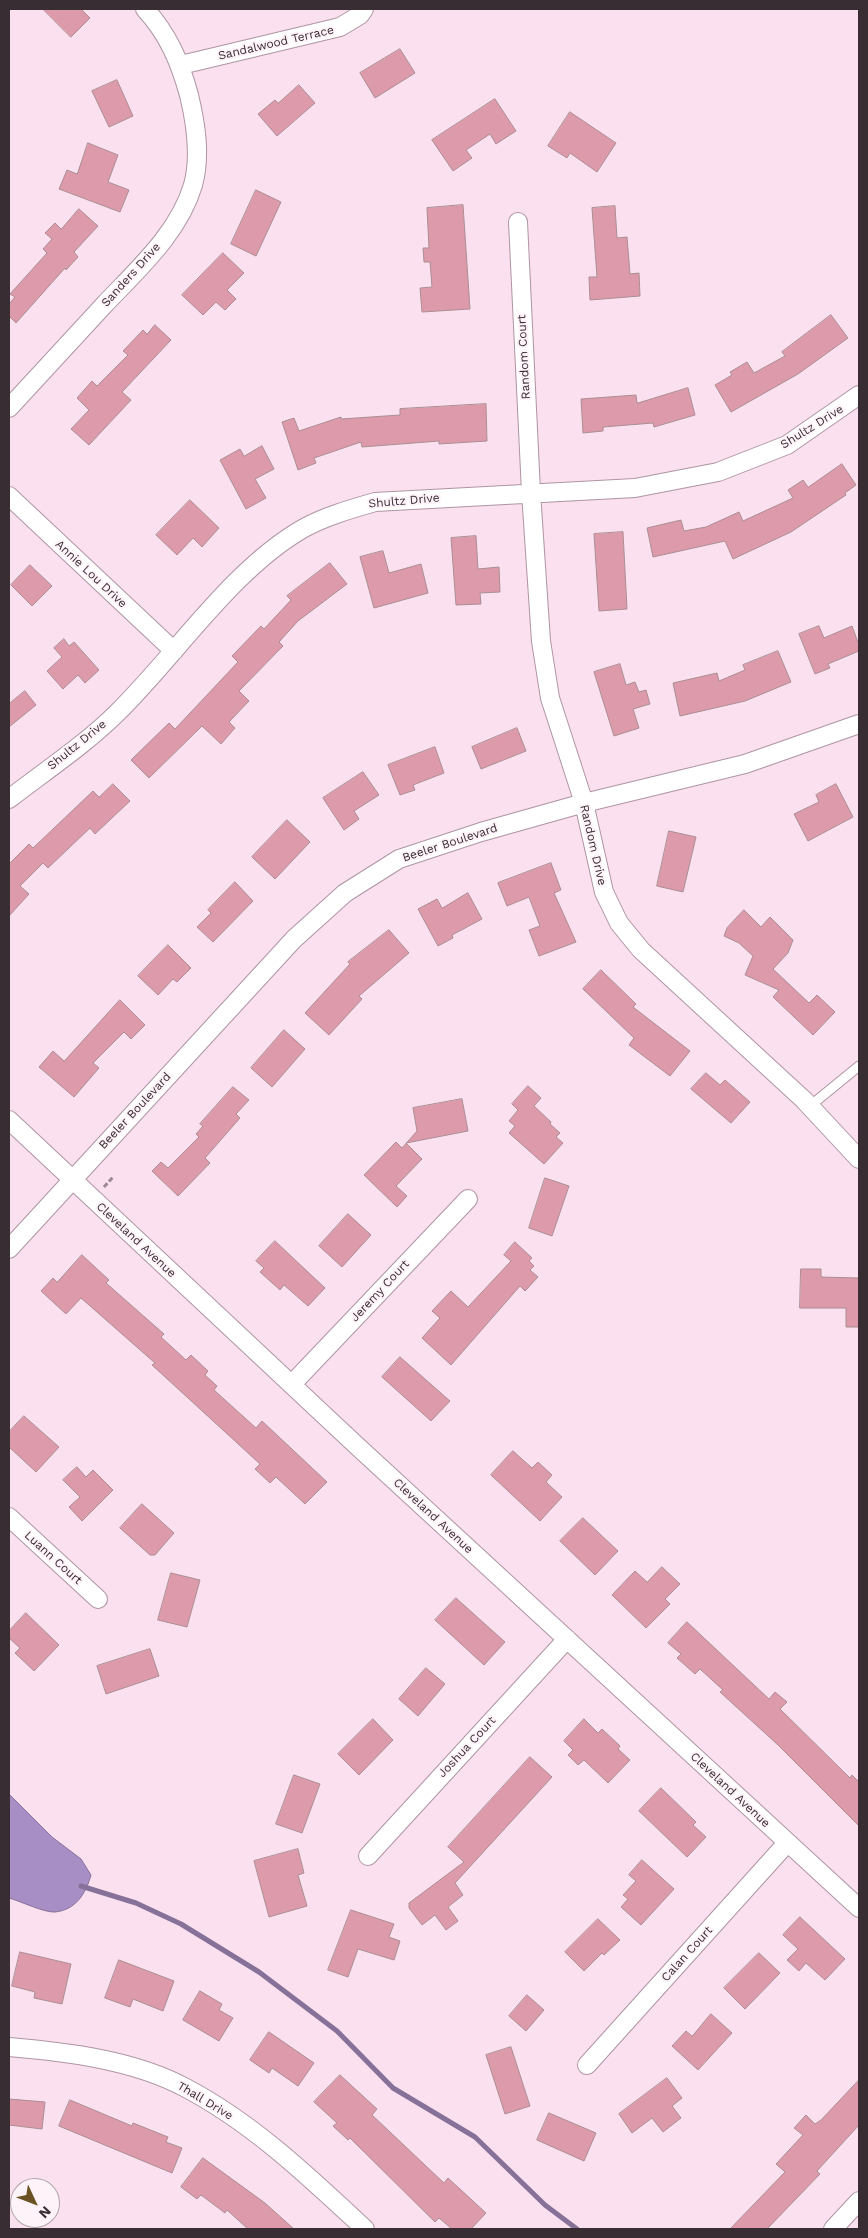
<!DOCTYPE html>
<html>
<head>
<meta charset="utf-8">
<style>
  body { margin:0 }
  #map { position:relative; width:868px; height:2238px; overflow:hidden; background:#fbe0ef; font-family:"Work Sans",sans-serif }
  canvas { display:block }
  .frame { position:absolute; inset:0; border:10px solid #382d33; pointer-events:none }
  .north { position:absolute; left:10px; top:2178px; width:50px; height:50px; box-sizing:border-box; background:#fef3f8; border:1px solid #afa4a9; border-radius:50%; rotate:133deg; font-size:14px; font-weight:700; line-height:20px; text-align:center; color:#382d33 }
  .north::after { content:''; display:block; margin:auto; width:18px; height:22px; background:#6a5222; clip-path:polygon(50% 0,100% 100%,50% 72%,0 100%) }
</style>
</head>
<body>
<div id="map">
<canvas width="868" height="2238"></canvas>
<div class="frame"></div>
<div class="north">N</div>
</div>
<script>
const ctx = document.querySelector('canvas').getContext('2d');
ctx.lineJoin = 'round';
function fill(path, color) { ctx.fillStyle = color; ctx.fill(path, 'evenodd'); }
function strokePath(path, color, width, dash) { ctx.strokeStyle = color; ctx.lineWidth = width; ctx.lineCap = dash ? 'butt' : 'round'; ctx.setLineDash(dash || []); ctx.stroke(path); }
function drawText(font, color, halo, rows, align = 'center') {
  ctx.font = font + ' "Work Sans",sans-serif'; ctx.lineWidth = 4; ctx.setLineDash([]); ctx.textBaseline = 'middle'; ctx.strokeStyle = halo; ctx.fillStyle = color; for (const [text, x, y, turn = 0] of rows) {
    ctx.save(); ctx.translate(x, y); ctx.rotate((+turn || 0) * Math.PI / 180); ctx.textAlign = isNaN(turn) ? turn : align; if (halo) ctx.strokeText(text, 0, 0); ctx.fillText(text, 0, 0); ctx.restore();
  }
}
const water = new Path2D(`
  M9,1794l43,43 29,22 10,16c-5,18 -15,35 -36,37 -10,1 -35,-11 -46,-14z`);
fill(water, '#a78ec5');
strokePath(water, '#867199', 1);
strokePath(new Path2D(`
  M81,1886l55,17 45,21 78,48 78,59 56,57 82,49 70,68 32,24`), '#867199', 5);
const building = new Path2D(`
  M43,9h38l9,9 -19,19z
  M400,49l15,24 -40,25 -15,-25z
  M117,80l16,36 -24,11 -17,-36z
  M299,85l16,18 -38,33 -19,-22 17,-14 3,3z
  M495,99l21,32 -20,13 -6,-10 -24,16 6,8 -19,13 -21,-31z
  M570,112l46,31 -19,29 -27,-19 -3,5 -19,-12z
  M88,143l30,12 -10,27 21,8 -9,22 -61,-23 8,-19 10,4z
  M256,190l25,12 -25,54 -25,-12z
  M463,205l7,104 -48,3 -2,-24 12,-1 -2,-25h-6l-1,-14h6l-2,-40z
  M615,206l2,32 10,-1 3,37 9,-1 1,23 -50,4 -1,-23h8l-5,-69z
  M79,209l19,17 -24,26 4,5 -12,13 -1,-2 -49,55 -7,-7v-12l6,-7 -5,-3 37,-41 -4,-4 9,-10 -7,-6 10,-10 6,6z
  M223,253l21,20 -17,17 9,9 -11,11 -9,-8 -13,13 -21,-20z
  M831,315l17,23 -50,36 -67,38 -16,-27 17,-10 -2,-3 17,-10 7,11 31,-17 -3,-4z
  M155,325l16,15 -49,52 9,8 -42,45 -18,-16 18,-19 -12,-12 15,-17 5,5 31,-31 -5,-4 20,-21 4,4z
  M688,388l7,27 -41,12 -1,-4 -50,4v4l-20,2 -2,-34 55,-4 1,8z
  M486,404l1,37 -48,3v-3l-77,6 -1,-5 -47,16 2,5 -18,7 -16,-48 12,-4 5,13 42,-14v2l59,-4v-6z
  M262,446l12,23 -19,10 11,19 -20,11 -26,-49 20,-11 4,7z
  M842,464l14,21 -11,8 1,2 -55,37 -58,27 -8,-18 -72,16 -6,-29 34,-8 3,11 22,-4 33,-15 4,9 50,-23 -5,-8 15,-10 5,7z
  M190,500l29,28 -17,19 -9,-9 -16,17 -21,-20z
  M623,532l4,77 -28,2 -5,-77z
  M476,536l2,33 21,-2 1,25 -20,1 1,11 -25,1 -5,-67z
  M383,551l6,22 32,-9 7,29 -54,15 -14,-51z
  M330,563l17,21 -49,37 -19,21 4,4 -44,45 10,10 -20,21 6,6 -14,16 -19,-18 -53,52 -18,-18 38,-37 6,6 63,-67 -6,-6 29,-30 3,3 27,-29 -4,-4z
  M30,565l22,21 -20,20 -21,-21z
  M819,626l5,12 28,-12 7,19v6l-31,13 2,4 -15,6 -16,-40z
  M64,639l5,7 5,-4 25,28 -14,13 -7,-8 -15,14 -16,-18 15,-14 -8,-9z
  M778,651l13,31 -46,19 -65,15 -7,-33 44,-10 2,8 26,-11 -2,-5z
  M620,664l6,21 9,-3 4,10 7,-2 4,14 -17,5 6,19 -25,8 -20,-64z
  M25,691l11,14 -27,22v-23z
  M517,728l9,23 -45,18 -9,-22z
  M435,747l9,26 -31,12 2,5 -15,5 -12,-30z
  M363,772l16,23 -25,16 5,8 -15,11 -21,-32z
  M113,784l17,17 -35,33 -5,-6 -42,40 -5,-5 -23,23 9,8 -20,22v-52l20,-20 4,4 60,-57 6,6z
  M836,784l17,33 -45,24 -14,-27 25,-12 -3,-7z
  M287,820l23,22 -35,37 -23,-22z
  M669,831l27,6 -13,55 -26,-6z
  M551,863l10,27 -7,3 22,49 -37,14 -10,-26 11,-4 -11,-29 -22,9 -9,-23z
  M235,882l18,19 -40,41 -16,-15 14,-14 -3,-3z
  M468,893l14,26 -30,16 1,3 -15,8 -20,-37 19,-10 5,9z
  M744,910l17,17 9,-10 23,23 -5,13 -15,16 36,34 8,-8 18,17 -22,23 -40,-38 6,-7 -34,-15 8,-19 -14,-13 -15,-7 3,-8z
  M389,930l20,23 -50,43 3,3 -33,36 -24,-22 45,-49 -2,-2z
  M168,945l23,23 -14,14 -4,-3 -15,16 -20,-19z
  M601,970l35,34 -3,3 57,44 -20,25 -41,-31 5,-7 -51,-49z
  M120,1000l25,25 -14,14 -7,-7 -31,31 6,5 -25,29 -35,-30 14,-16 11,10z
  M284,1030l21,19 -33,38 -21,-19z
  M706,1073l14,12 5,-5 25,22 -19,21 -40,-34z
  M528,1086l13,12 -7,8 17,16 -1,2 10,9 -4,4 7,6 -19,21 -35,-31 6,-7 -6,-5 9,-11 -6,-6z
  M233,1087l16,13 -13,14 4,4 -35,40 5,5 -32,33 -26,-25 9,-9 7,6 31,-31 -3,-3 7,-8 -3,-2z
  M462,1099l6,32 -62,12 16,16 -26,27 11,10 -10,11 -33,-32 32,-33 6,6 15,-17 -4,-23z
  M545,1178l24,8 -17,50 -23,-8z
  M348,1214l23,21 -29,32 -23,-21z
  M275,1241l50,47 -17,18 -24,-21 -4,5 -20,-18 4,-4 -8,-7z
  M515,1242l17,16 -3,3 5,5 -4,4 8,7 -13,14 -5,-5 -69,79 -29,-27 18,-20 -8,-7 19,-20 17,16 43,-46 -7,-6z
  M82,1255l27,25 -3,3 58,51 -3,3 25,23 5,-5 17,16 -3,4 12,11 -3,4 42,38 6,-7 65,61 -22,22 -29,-27 -6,6 -15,-14 5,-5 -108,-99 3,-2 -74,-65 -15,16 -25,-23 12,-13 4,4z
  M801,1269h20v8l38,1v49h-13v-19h-46z
  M400,1357l50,44 -19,20 -49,-44z
  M24,1416l35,31 -23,25 -27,-25v-15z
  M513,1451l19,17 6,-6 14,13 -6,7 16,15 -22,24 -49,-46z
  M77,1467l9,10 7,-7 20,20 -31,31 -13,-14 11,-10 -17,-17z
  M142,1504l32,29 -19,22h-5l-30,-27z
  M583,1518l35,33 -23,24 -35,-34z
  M662,1567l18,17 -15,15 5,5 -24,24 -34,-33 23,-24 12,11z
  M171,1573l29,7 -13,47 -29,-7z
  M456,1598l49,44 -21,23 -49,-45z
  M26,1613l33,32 -25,26 -19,-18 5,-5 -11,-10v-7z
  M687,1622l82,77 6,-7 12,10 -7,7 70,69 2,-3 7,7v44l-81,-81 -58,-53 3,-2 -23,-21 -5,5 -18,-16 4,-4 -13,-11z
  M150,1649l9,27 -53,18 -9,-28z
  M426,1668l19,16 -27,32 -19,-17z
  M373,1719l20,21 -34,35 -21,-21z
  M584,1719l14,14 4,-4 18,17 -2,3 12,11 -22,23 -24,-23 -6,5 -10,-10 5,-5 -9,-9z
  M530,1757l22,20 -97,106 8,12 -15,12 10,14 -12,9 -11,-15 -13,10 -13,-17v-5l55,-41 -16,-15z
  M294,1775l26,9 -18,49 -26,-9z
  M661,1788l35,34 -3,3 13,12 -19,20 -48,-46z
  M298,1849l6,24 -6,2 9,31 -38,11 -15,-56z
  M642,1860l32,29 -33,36 -20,-18 7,-8 -5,-4 13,-14 -7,-6z
  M351,1910l43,14 -5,13 11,4 -6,19 -36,-11 -10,28 -20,-7z
  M800,1917l45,42 -20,21 -19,-17 -7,8 -12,-11 11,-11 -15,-14z
  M598,1919l22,21 -16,15 -2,-2 -18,18 -19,-19z
  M20,1952l51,12 -9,40 -28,-6 1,-6 -23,-6z
  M759,1953l21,20 -35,36 -21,-21z
  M119,1960l55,21 -11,30 -30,-12 -3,8 -25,-9z
  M200,1991l22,13 -3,6 14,8 -14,23 -36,-21z
  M527,1995l17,15 -18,21 -17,-15z
  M711,2014l21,19 -34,37 -26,-24 14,-15 6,5z
  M269,2032l45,31 -16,23 -26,-18 -3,5 -19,-13z
  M511,2047l19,59 -25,8 -19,-59z
  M340,2075l37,34 -5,6 72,68 4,-5 38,35 -15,16h-19l-13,-11 -4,4 -85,-84 -2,2 -15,-14 4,-3 -23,-21z
  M667,2078l15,20 -10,8 9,12 -18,14 -11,-14 -20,15 -13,-19z
  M859,2080v45l-42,46 3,3 -53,55h-37l55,-57 -9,-8 27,-29 -9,-7 12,-13 9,9 6,-4z
  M9,2099l36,3 -3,27 -33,-4z
  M70,2100l62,26 1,-3 35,14 -2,5 16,6 -10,25 -113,-47z
  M549,2113l47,20 -12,28 -47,-21z
  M203,2158l62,45 29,26h-46l-21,-19 -2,3 -24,-18 -4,4 -16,-12z`);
fill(building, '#dd9aaa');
strokePath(building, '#aa8e94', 1);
const lane = new Path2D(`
  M810,1106l49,-40`);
const street = new Path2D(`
  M181,65l159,-38 20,-12 4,-6
  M518,222l13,270 10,149 9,57 34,105 20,89 15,31 22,27 163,150 55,59
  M9,408c31,-34 63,-68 95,-103 33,-35 75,-72 89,-120 8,-29 3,-61 -4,-90 -9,-33 -21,-61 -44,-86
  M9,496l165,155
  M9,799c36,-28 77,-55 109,-87 59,-58 114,-143 186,-184 22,-12 47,-19 71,-26l260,-14 83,-16 69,-27 72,-50
  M9,1120l347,325 503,463
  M9,1249l285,-310 51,-46 54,-34 82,-27 103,-29 161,-39 114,-40
  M292,1384l176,-185
  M9,1517l89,82
  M368,1856l199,-217
  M9,2047c58,5 125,13 177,41 68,36 123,89 179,141
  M587,2065l200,-222
  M833,2229l26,-28`);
strokePath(lane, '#ae95a3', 11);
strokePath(street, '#ae95a3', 20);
strokePath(new Path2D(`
  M104,1187l9,-10`), '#9c8993', 3, [5, 2.5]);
strokePath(lane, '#fff', 9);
strokePath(street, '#fff', 18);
drawText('12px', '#382d33', '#fef3f8', [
  ["Sandalwood Terrace",276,43,-13],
  ["Sanders Drive",131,275,-48],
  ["Random Court",524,357,-93],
  ["Shultz Drive",812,427,-32],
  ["Shultz Drive",404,501,-5],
  ["Annie Lou Drive",91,574,43],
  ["Shultz Drive",77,745,-39],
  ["Beeler Boulevard",450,843,-18],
  ["Random Drive",593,845,77],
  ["Beeler Boulevard",135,1111,-47],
  ["Cleveland Avenue",136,1240,43],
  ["Jeremy Court",380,1291,-47],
  ["Cleveland Avenue",433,1516,43],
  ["Luann Court",53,1558,42],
  ["Joshua Court",467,1747,-47],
  ["Cleveland Avenue",730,1790,43],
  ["Calan Court",687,1954,-48],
  ["Thall Drive",205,2101,31]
]);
</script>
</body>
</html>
